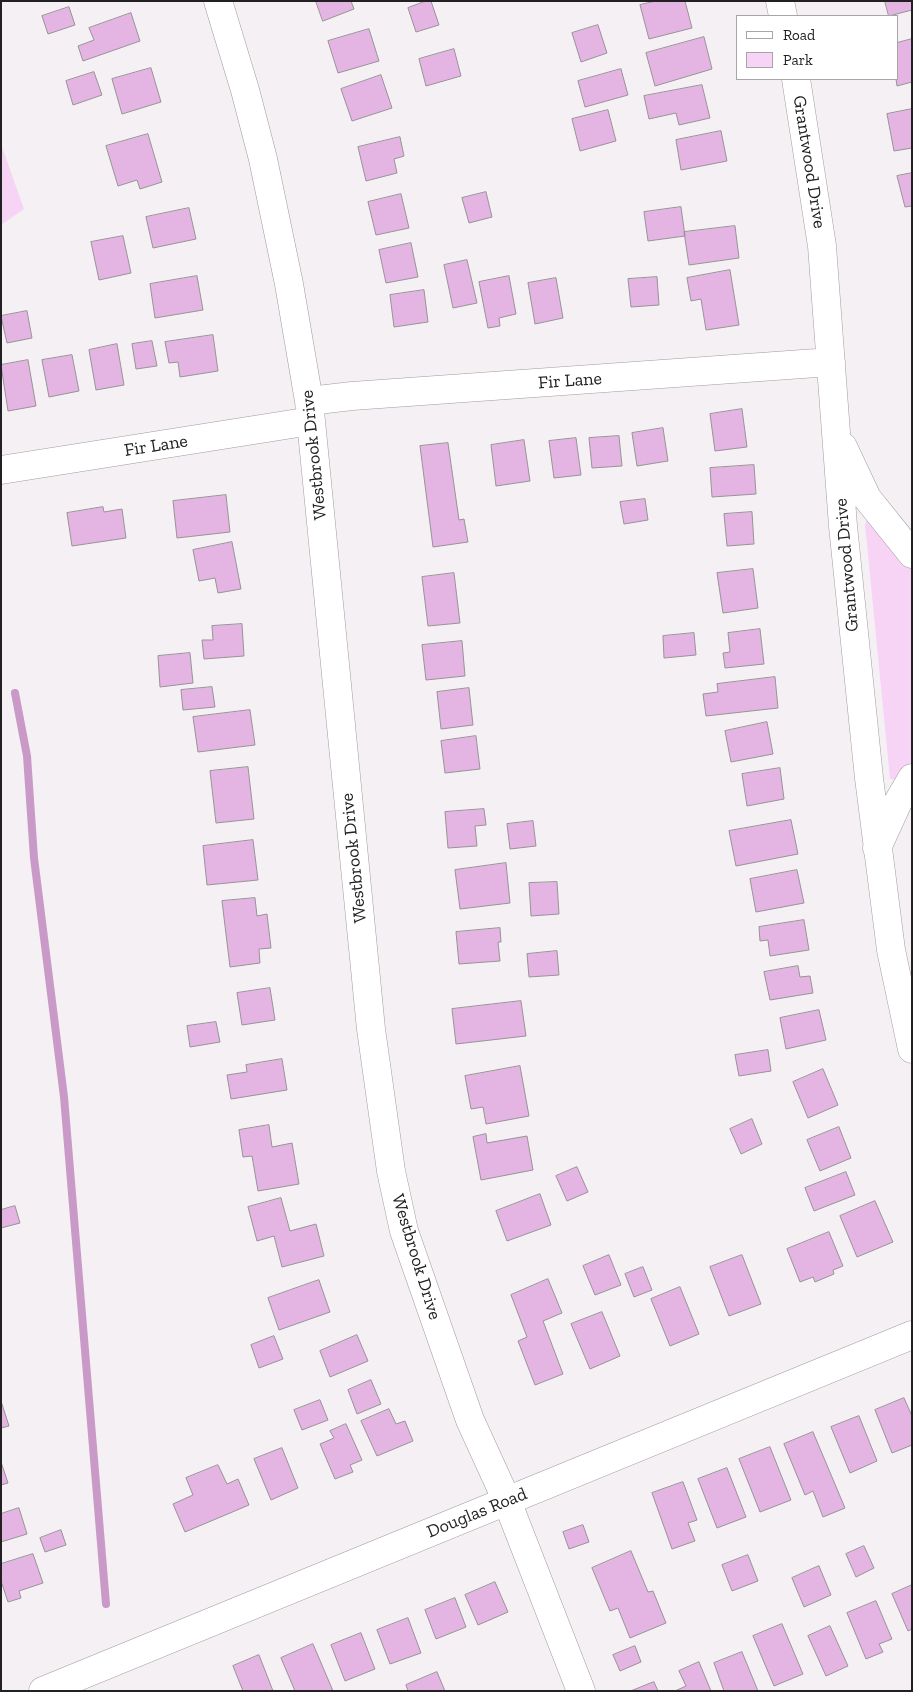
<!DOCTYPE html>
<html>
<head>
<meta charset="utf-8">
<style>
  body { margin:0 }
  #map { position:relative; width:913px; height:1692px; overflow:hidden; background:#f5f0f4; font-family:"Zilla Slab",serif }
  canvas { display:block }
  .frame { position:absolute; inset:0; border:2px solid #222022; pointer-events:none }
  .legend { position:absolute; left:736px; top:15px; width:162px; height:65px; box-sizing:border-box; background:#fff; border:1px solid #a7a6a7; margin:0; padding:6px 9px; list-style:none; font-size:15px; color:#222022 }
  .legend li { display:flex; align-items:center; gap:10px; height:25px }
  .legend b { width:25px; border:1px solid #a7a6a7 }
</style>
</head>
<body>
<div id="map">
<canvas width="913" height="1692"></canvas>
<div class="frame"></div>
<ul class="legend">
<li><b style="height:6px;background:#fff"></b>Road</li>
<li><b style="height:14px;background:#f7d4f6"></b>Park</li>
</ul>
</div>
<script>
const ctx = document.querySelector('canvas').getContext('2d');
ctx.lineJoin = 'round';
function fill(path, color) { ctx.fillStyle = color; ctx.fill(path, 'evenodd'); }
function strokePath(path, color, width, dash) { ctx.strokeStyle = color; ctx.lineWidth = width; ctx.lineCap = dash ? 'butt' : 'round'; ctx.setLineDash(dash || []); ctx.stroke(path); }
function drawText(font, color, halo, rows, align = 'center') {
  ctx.font = font + ' "Zilla Slab",serif'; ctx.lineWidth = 4; ctx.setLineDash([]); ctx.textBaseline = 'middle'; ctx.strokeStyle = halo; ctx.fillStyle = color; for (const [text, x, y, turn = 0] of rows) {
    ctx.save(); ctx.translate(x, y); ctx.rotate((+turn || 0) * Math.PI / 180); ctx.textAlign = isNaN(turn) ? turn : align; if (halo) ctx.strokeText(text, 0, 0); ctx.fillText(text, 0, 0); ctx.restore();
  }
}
fill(new Path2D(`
  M1,144l23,65 -23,16z
  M869,517l43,48v197l-12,18 -10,-1 -25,-255z`), '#f7d4f6');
strokePath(new Path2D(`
  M15,693l12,63 7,102 30,239 42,507`), '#c99ac7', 8);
const building = new Path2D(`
  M316,1h35l3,8 -31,12z
  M426,1h5l8,24 -23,7 -8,-24z
  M656,1h29l7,27 -43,11 -9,-34z
  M885,1h27v9l-23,6z
  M69,7l6,18 -27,9 -6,-18z
  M131,13l9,28 -57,20 -5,-15 16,-6 -5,-12z
  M598,25l9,28 -26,9 -9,-29z
  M369,29l10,32 -41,12 -10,-32z
  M704,37l8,32 -57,17 -9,-33z
  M912,39v43l-15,4 -1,-7 1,-36z
  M454,49l7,27 -35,10 -7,-27z
  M151,68l10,34 -39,12 -10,-35z
  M621,69l7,26 -43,12 -7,-26z
  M94,72l8,23 -29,10 -7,-24z
  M381,75l11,33 -40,13 -11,-32z
  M702,85l8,33 -31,7 -3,-12 -27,6 -5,-23z
  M912,109v39l-18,3 -7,-37z
  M608,110l8,31 -36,10 -8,-32z
  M721,131l6,30 -46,9 -5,-30z
  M148,134l14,48 -22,7 -3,-9 -19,6 -12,-40z
  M400,137l4,19 -10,3 3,14 -31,8 -8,-34z
  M912,173v33l-7,1 -8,-31z
  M486,192l6,25 -23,6 -7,-25z
  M401,194l8,34 -33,7 -8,-33z
  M681,207l4,29 -37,5 -4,-29z
  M189,208l7,31 -43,9 -7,-31z
  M735,226l4,32 -50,7 -5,-33z
  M123,236l8,37 -32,7 -8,-38z
  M411,243l7,34 -32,6 -7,-33z
  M467,260l10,43 -24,5 -9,-43z
  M730,270l9,55 -33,5 -5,-31 -10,2 -4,-23z
  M197,276l6,34 -48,8 -5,-34z
  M509,276l7,38 -17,4 1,8 -12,2 -9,-46z
  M657,277l2,28 -28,2 -3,-28z
  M556,278l7,40 -28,6 -7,-41z
  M424,290l4,32 -34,5 -4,-32z
  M27,311l5,27 -25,5 -6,-27z
  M213,335l5,36 -38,6 -2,-15 -9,1 -4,-21z
  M152,341l5,25 -21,3 -4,-25z
  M117,344l7,41 -28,5 -7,-40z
  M72,355l7,36 -30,6 -7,-37z
  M28,360l8,46 -28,5 -7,-46z
  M742,409l5,38 -32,4 -5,-37z
  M663,428l5,33 -31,5 -5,-33z
  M619,436l3,30 -30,2 -3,-30z
  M576,438l5,37 -27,3 -5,-37z
  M524,440l6,41 -34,5 -5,-41z
  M448,443l11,77 5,-1 4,23 -35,5 -13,-101z
  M754,465l2,29 -44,3 -2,-29z
  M226,495l4,37 -53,6 -4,-37z
  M645,499l3,21 -24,4 -4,-22z
  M103,507l1,5 18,-3 4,29 -54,8 -5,-33z
  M752,512l2,32 -27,2 -3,-32z
  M232,542l9,47 -23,4 -3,-15 -16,3 -6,-31z
  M753,569l5,39 -35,5 -6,-40z
  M454,573l6,50 -32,3 -6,-49z
  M242,624l2,32 -40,3 -2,-19h11l-1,-14z
  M760,629l4,35 -39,4 -2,-15 7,-1 -2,-19z
  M694,633l2,22 -32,3 -1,-22z
  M462,641l3,35 -39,4 -4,-35z
  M190,653l3,30 -33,4 -2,-31z
  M775,677l3,31 -72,8 -3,-22 15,-2 -1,-8z
  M212,687l3,20 -32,3 -2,-20z
  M469,688l4,37 -32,4 -4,-37z
  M250,710l5,35 -57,7 -5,-35z
  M767,722l6,32 -42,8 -6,-31z
  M476,736l4,33 -35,4 -4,-32z
  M248,767l6,52 -38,4 -6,-52z
  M780,768l4,31 -37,7 -5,-32z
  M484,809l2,16 -11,1 2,20 -29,2 -3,-36z
  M791,820l7,34 -62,12 -7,-35z
  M533,821l3,25 -26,3 -3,-25z
  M253,840l5,40 -51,5 -4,-39z
  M506,863l4,40 -50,6 -5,-39z
  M797,870l7,33 -48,9 -6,-33z
  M557,882l2,32 -28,2 -2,-33z
  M255,898l2,18 10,-2 4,34 -12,1 1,14 -30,4 -8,-66z
  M804,920l5,30 -39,6 -2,-16 -8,1 -1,-14z
  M500,928l1,14h-3l2,19 -41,3 -3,-32z
  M557,951l2,24 -30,2 -2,-23z
  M798,966l2,11 10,-1 3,17 -43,7 -6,-28z
  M270,988l5,32 -33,5 -5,-32z
  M521,1001l5,35 -70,8 -4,-35z
  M819,1010l7,30 -40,9 -6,-31z
  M216,1022l4,20 -30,5 -3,-21z
  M768,1050l3,21 -32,5 -4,-21z
  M282,1059l5,31 -56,9 -4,-24 20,-3 -1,-7z
  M520,1066l9,50 -43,8 -3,-17 -12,2 -6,-33z
  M823,1069l15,36 -30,13 -15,-36z
  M752,1119l10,25 -21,10 -11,-25z
  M269,1125l3,22 20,-4 7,41 -41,7 -6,-35 -9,1 -4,-27z
  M839,1127l12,31 -31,13 -13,-31z
  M486,1134l1,9 40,-7 6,34 -52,10 -8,-43z
  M577,1167l11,25 -21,9 -11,-25z
  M846,1172l9,23 -41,16 -9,-23z
  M540,1194l11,31 -44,16 -11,-30z
  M281,1198l9,33 26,-7 8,32 -42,11 -8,-31 -17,5 -9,-34z
  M875,1201l18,41 -36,15 -17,-41z
  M15,1206l5,17 -19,5v-18z
  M829,1232l14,34 -10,4 1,4 -19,8 -2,-5 -13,5 -13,-33z
  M609,1255l12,30 -26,10 -12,-29z
  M742,1255l19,49 -32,12 -19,-49z
  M643,1267l9,23 -18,7 -9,-23z
  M548,1279l14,34 -19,8 20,53 -28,11 -17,-44 9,-4 -16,-42z
  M319,1280l11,32 -51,18 -11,-32z
  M680,1287l19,47 -29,12 -19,-47z
  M602,1312l18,44 -30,13 -19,-45z
  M357,1335l11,26 -38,16 -10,-26z
  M274,1336l9,23 -24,9 -8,-23z
  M371,1380l10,24 -24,10 -9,-24z
  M904,1398l8,18v29l-20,8 -17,-43z
  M320,1400l8,20 -26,10 -8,-20z
  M1,1401l8,25 -8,2z
  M389,1409l7,15 9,-3 8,20 -36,15 -16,-35z
  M859,1416l18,45 -27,12 -19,-46z
  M346,1424l16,36 -12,5 3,7 -18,7 -15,-35 14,-6 -4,-7z
  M813,1432l32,76 -22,9 -10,-26 -8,4 -21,-51z
  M770,1447l21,53 -31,12 -21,-53z
  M282,1448l16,40 -27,12 -17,-41z
  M1,1462l7,21 -7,2z
  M218,1465l9,19 11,-5 11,26 -64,27 -12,-28 20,-9 -7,-17z
  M727,1468l19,49 -29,11 -19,-49z
  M683,1482l14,38 -9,3 7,18 -23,8 -20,-56z
  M19,1508l8,26 -26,8v-28z
  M583,1525l6,17 -20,7 -6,-17z
  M61,1530l5,15 -21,7 -5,-14z
  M864,1546l10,22 -18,9 -10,-23z
  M631,1551l17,41 5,-1 13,32 -36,15 -12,-30 -8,3 -18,-43z
  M33,1554l10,29 -24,8 2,7 -13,4 -7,-21v-17z
  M748,1555l10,26 -26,10 -10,-26z
  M819,1566l12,29 -27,12 -12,-29z
  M495,1582l13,30 -30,13 -13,-30z
  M912,1585v44l-4,2 -16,-37z
  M455,1598l11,29 -30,12 -11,-29z
  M876,1601l16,38 -13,5 4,8 -17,7 -19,-46z
  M408,1618l13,35 -31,11 -13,-34z
  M782,1624l21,50 -29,12 -21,-50z
  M830,1626l18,40 -22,10 -18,-40z
  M361,1633l14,36 -30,12 -14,-36z
  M313,1644l20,47h-38l-14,-33z
  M635,1646l6,16 -21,9 -7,-16z
  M742,1652l16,39h-34l-10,-28z
  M259,1655l14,36h-30l-10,-25z
  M699,1662l12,29h-36l11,-5 -7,-15z
  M437,1672l8,19h-37l-2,-6z
  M654,1682l4,9h-27z`);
fill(building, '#e4b4e2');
strokePath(building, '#979397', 1);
const minor = new Path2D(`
  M218,1l27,89 18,69 26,125 20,117 62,628 20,142 13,60 66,189 37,81 74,190
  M780,1l3,15
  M796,79l26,167 21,280 26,252 22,172 21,99
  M309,401l43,-5 479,-34
  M843,447l24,51 45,56
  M1,470l310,-49
  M877,848l21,-46 14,-24
  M43,1691l869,-356`);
strokePath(minor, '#a09b9f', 29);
strokePath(minor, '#fff', 28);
drawText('18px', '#222022', '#fff', [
  ["Grantwood Drive",809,162,81],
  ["Fir Lane",570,381,-4],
  ["Fir Lane",156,446,-9],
  ["Westbrook Drive",314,455,-96],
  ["Grantwood Drive",847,565,-95],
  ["Westbrook Drive",354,858,-96],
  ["Westbrook Drive",416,1257,73],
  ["Douglas Road",477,1513,-22]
]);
</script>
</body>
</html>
